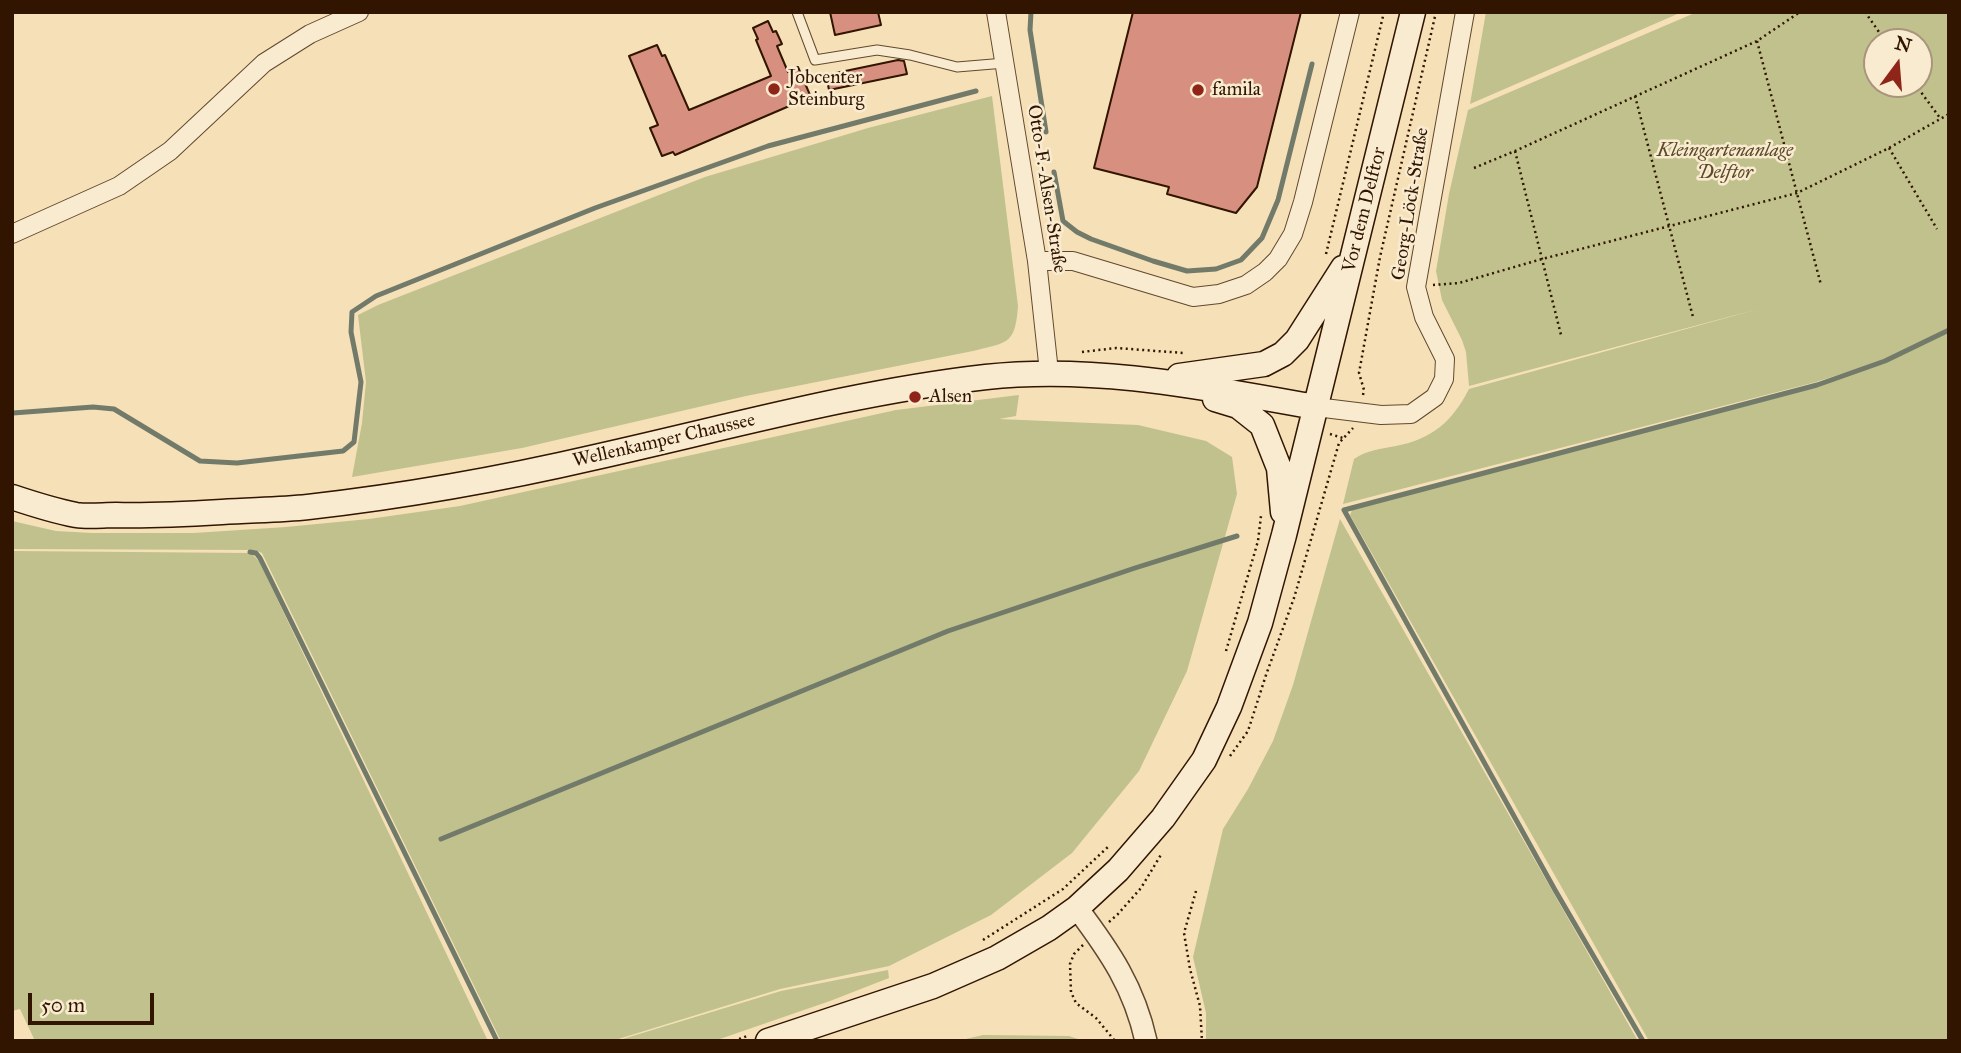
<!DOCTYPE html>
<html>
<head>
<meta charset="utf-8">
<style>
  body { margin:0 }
  #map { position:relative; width:1961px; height:1053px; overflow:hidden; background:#f6e0b7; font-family:"IM FELL Great Primer",serif }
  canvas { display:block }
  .frame { position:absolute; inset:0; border:14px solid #311500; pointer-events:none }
  .north { position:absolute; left:1863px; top:28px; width:70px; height:70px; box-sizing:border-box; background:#f9ebd0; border:2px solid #a9957d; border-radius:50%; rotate:16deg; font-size:19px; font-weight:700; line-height:28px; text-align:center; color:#311500 }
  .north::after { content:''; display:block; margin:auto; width:24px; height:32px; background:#8f2418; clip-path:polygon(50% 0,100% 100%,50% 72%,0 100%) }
  .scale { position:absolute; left:28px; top:993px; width:126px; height:32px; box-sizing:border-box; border:4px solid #311500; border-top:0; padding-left:9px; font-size:21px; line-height:24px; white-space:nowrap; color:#311500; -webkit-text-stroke:5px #f9ebd0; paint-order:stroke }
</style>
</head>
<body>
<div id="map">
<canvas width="1961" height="1053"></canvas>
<div class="frame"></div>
<div class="north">N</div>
<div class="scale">50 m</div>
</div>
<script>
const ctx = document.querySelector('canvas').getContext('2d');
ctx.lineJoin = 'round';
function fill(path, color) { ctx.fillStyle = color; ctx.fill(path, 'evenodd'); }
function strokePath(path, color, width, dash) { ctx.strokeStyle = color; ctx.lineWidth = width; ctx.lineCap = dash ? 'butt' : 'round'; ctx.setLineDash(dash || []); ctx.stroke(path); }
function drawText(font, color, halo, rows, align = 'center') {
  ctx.font = font + ' "IM FELL Great Primer",serif'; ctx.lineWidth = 5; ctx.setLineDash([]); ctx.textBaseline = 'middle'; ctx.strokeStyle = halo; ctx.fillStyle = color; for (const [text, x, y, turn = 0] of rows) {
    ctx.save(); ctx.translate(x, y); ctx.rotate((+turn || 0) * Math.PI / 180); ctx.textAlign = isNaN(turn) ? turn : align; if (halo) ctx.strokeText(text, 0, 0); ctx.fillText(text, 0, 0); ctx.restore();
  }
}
fill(new Path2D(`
  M1486,12h196l-212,92z
  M1697,12h252v316l-64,32 -69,22 -473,122 11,-45c13,-9 27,-10 42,-13 36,-7 56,-24 73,-57l293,-81 -293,78 -3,-34 -4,-12 -20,-40 -6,-29 13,-77 19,-84zM1877,42h42v42h-42z
  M992,96l26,210c-3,39 -10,36 -45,45l-227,45 -224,52 -170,29 10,-54 4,-41 -8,-67 20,-10 327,-128 163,-49z
  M1949,332v709h-300l-299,-526 2,-5 6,-2 459,-122 69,-23z
  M1019,395l-3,21 -17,3 139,6 68,16 26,16 5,37 -50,177 -48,100 -67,82 -81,62 -102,51 -109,23 -168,52h-111l-239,-488 -7,-3 -243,-1v-28l44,10 36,2h102l92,-6 83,-8 91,-13 436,-96z
  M1340,519l298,522h-432v-28l-13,-56 30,-128 25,-40 25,-48 20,-56z
  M12,551l239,2 8,8 229,480h-453l-15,-32 -8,2z
  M888,970l1,8 -59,23 -116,40h-98l165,-50z
  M983,1035l86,1 15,5h-127z`), '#c0c18c');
strokePath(new Path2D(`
  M1031,12l-1,18 16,102
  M1054,172l9,49 14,11 14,7 62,22 34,10 29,-2 25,-9 21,-22 16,-38 34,-136
  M13,413l80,-6 21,2 86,52 37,2 106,-12 11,-9 7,-60 -10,-50 1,-20 24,-16 219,-88 173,-62 208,-55
  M250,552l6,1 4,5 237,483
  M441,839l507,-208 187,-63 102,-32
  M1643,1041l-88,-151 -211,-380 473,-125 68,-24 64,-31`), '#727a6a', 5);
const building = new Path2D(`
  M830,12h48l3,13 -46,10z
  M1133,12h168l-44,175 -21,26 -69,-19 2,-7 -75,-19z
  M768,21l5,11 3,-1 6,13 -5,2 11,26 10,-5 12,28 -10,4 1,2 -126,54 -2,-3 -11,4 -12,-28 8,-3 -29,-69 28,-11 5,11 3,-1 24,55 82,-34 -15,-36 2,-1 -5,-11z
  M898,60l6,1 3,13 -78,16 -3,-15z`);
fill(building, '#d78f7f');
strokePath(building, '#311500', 2);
const service = new Path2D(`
  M797,12l18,48 62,-10 33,5 47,12 48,-4`);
const minor = new Path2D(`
  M996,12l41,249 12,111
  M12,234l107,-48 51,-35 94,-88 46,-29 49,-22
  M1037,261h36l120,36 26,-3 27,-9 19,-13 13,-13 15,-25 10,-32 47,-190
  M1316,407l65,8 30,-1 24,-17 9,-18 1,-20 -21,-42 -8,-30 49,-275`);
const tertiary = new Path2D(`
  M1077,908c33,44 57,79 69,133`);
const secondary = new Path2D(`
  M1179,376l85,-12 19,-10 14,-14 46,-72
  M1215,399l23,7 24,19 17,43 4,44
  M12,497c21,7 43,14 64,18 13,2 27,0 40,0 35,1 71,-1 106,-3 29,-2 58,-2 86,-5 97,-11 193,-28 288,-50 130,-29 258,-65 390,-80 112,-12 220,11 330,30
  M768,1041l165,-55 64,-28 52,-30 28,-20 41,-38 45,-52 41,-58 25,-53 31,-84 24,-88 129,-523`);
strokePath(service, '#62482e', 11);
strokePath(minor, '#62482e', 20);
strokePath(tertiary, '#62482e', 24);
strokePath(secondary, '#311500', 27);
strokePath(new Path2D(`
  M1865,12l21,30
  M1757,41l64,244
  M806,81l4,-2 -3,-9
  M1915,84l25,34
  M1635,96l58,221
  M1889,148l48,81
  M1515,151l46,184
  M1474,168l41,-17 242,-110 43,-29
  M1326,254l58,-242
  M1433,285l26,-2 83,-24 255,-66 92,-45 60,-34
  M1082,352l34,-4 68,5
  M1363,395l1,-5 -5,-17 21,-116 56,-245
  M1330,434l13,4
  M1226,651l32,-110 3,-25
  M1230,756l18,-25 18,-56 28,-77 45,-155 14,-15
  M1196,891l-12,42 6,36 10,37 2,35
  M1109,922l9,-8 23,-26 21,-35
  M983,940l80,-51 46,-43
  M1083,945l-9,9 -4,10 1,28 5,11 20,15 19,23
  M734,1041l13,-5`), '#311500', 2.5, [2, 3.5]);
strokePath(service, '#f9ebd0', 9);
strokePath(minor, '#f9ebd0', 18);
strokePath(tertiary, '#f9ebd0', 21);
strokePath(secondary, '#f9ebd0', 24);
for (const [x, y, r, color] of [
  [774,89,7,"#8f2418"],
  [1198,90,7,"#8f2418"],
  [915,397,7,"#8f2418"]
]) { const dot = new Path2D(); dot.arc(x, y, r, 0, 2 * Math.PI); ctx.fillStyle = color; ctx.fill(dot); strokePath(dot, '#f9ebd0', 2.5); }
drawText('19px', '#311500', '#f9ebd0', [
  ["Jobcenter",788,78],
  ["Steinburg",788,100],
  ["famila",1212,90],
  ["Alsen",929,397]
], 'left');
drawText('italic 19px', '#5c492a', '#f9ebd0', [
  ["Kleingartenanlage",1725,151],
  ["Delftor",1725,173]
]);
drawText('19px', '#311500', '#f9ebd0', [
  ["Otto-F.-Alsen-Straße",1046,189,81],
  ["Georg-Löck-Straße",1411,204,-81],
  ["Vor dem Delftor",1365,210,-76],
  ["Wellenkamper Chaussee",664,441,-13]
]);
</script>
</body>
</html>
